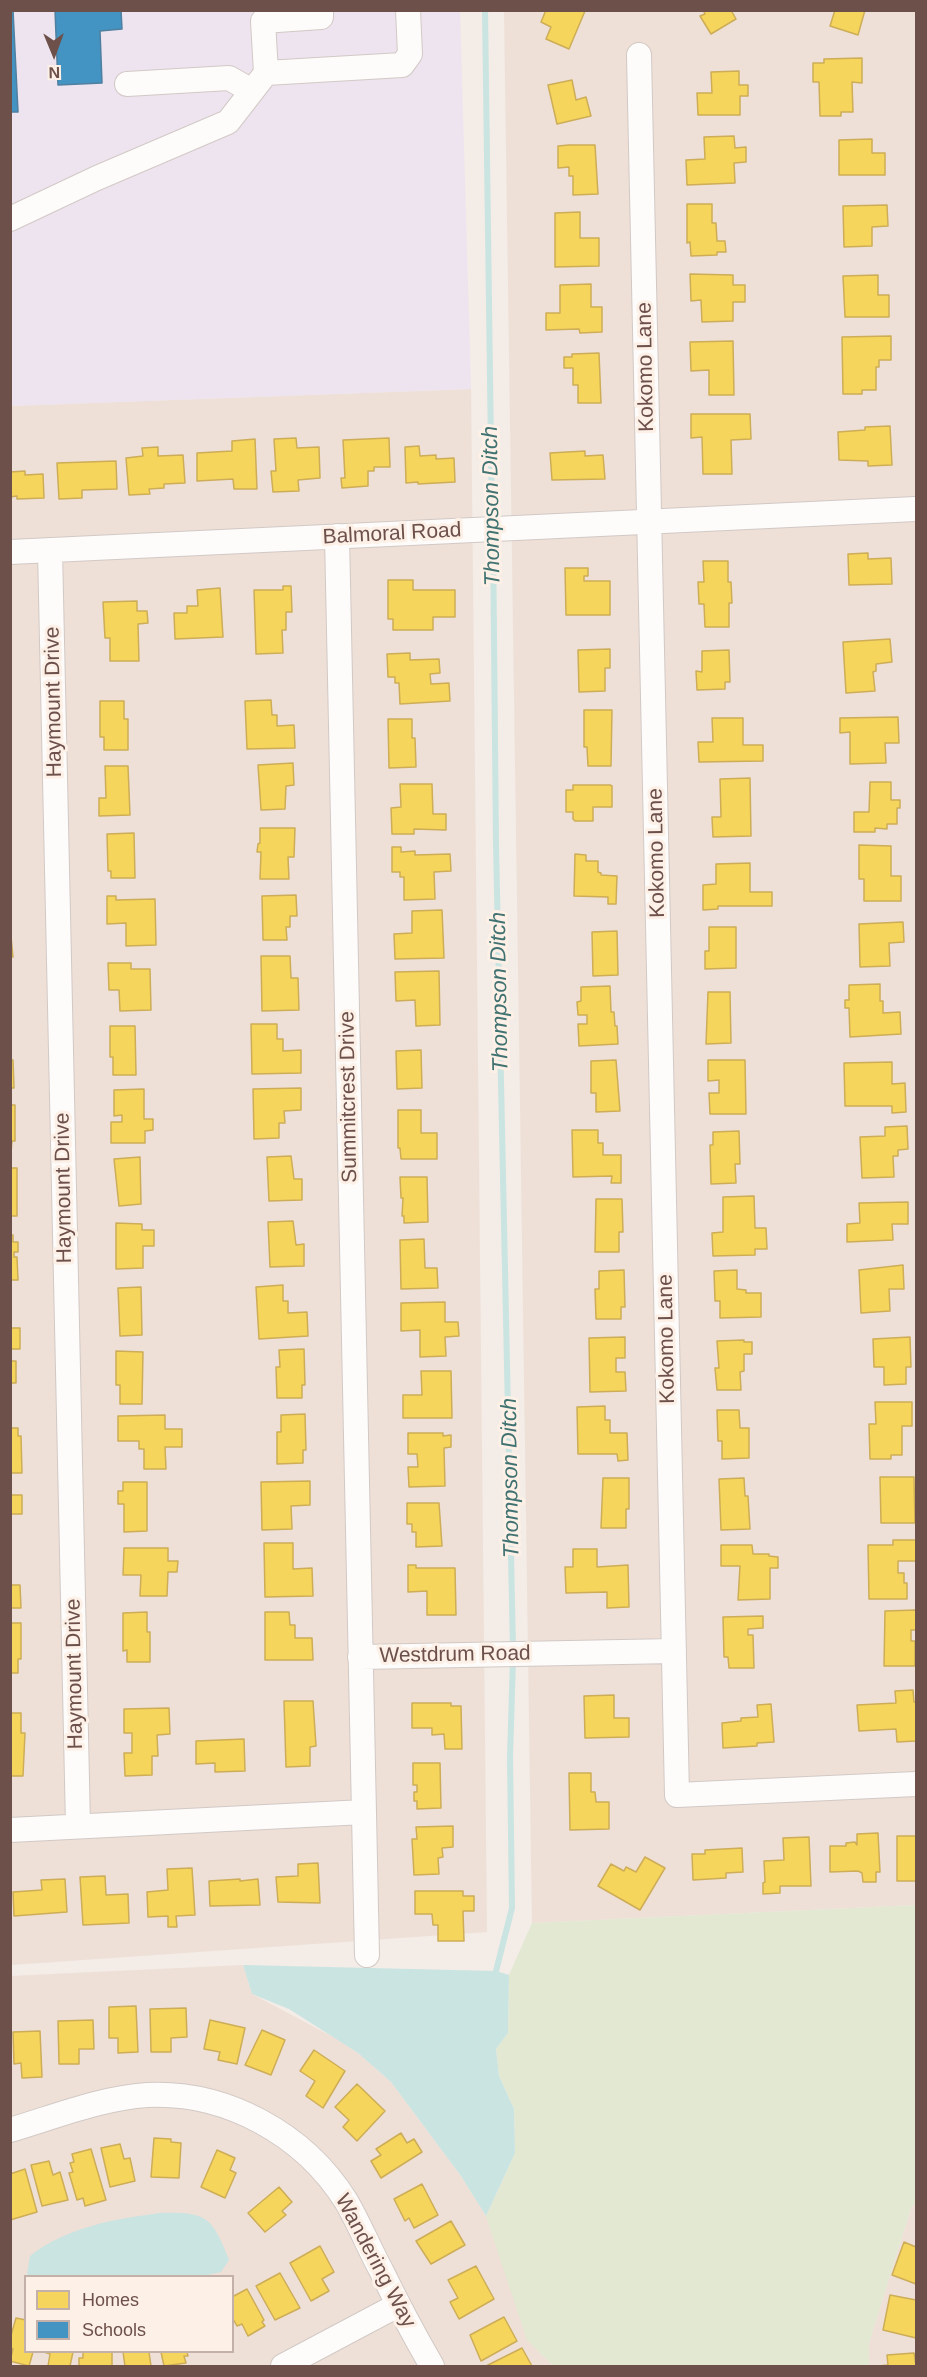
<!DOCTYPE html>
<html>
<head>
<meta charset="utf-8">
<style>
  body { margin:0 }
  #map { position:relative; width:927px; height:2377px; overflow:hidden; background:#f3ece7; font-family:Arial,sans-serif }
  canvas { display:block }
  .frame { position:absolute; inset:0; border:12px solid #6d504a; pointer-events:none }
  .legend { position:absolute; left:24px; top:2275px; width:210px; height:78px; box-sizing:border-box; background:#fdf0e6; border:2px solid #c3b0a8; margin:0; padding:8px 10px; list-style:none; font-size:18px; color:#6d504a }
  .legend li { display:flex; align-items:center; gap:12px; height:30px }
  .legend b { width:30px; border:2px solid #c3b0a8 }
  .north { position:absolute; left:24px; top:24px; width:60px; height:60px; -webkit-text-stroke:4px #fdf0e6; paint-order:stroke; rotate:179deg; font-size:16px; font-weight:700; line-height:24px; text-align:center; color:#6d504a }
  .north::after { content:''; display:block; margin:auto; width:21px; height:27px; background:#6d504a; clip-path:polygon(50% 0,100% 100%,50% 72%,0 100%) }
</style>
</head>
<body>
<div id="map">
<canvas width="927" height="2377"></canvas>
<div class="frame"></div>
<ul class="legend">
<li><b style="height:16px;background:#f6d55c"></b>Homes</li>
<li><b style="height:16px;background:#4393c3"></b>Schools</li>
</ul>
<div class="north">N</div>
</div>
<script>
const ctx = document.querySelector('canvas').getContext('2d');
ctx.lineJoin = 'round';
function fill(path, color) { ctx.fillStyle = color; ctx.fill(path, 'evenodd'); }
function strokePath(path, color, width, dash) { ctx.strokeStyle = color; ctx.lineWidth = width; ctx.lineCap = dash ? 'butt' : 'round'; ctx.setLineDash(dash || []); ctx.stroke(path); }
function drawText(font, color, halo, rows, align = 'center') {
  ctx.font = font + ' Arial,sans-serif'; ctx.lineWidth = 6; ctx.setLineDash([]); ctx.textBaseline = 'middle'; ctx.strokeStyle = halo; ctx.fillStyle = color; for (const [text, x, y, turn = 0] of rows) {
    ctx.save(); ctx.translate(x, y); ctx.rotate((+turn || 0) * Math.PI / 180); ctx.textAlign = isNaN(turn) ? turn : align; if (halo) ctx.strokeText(text, 0, 0); ctx.fillText(text, 0, 0); ctx.restore();
  }
}
fill(new Path2D(`
  M504,11h412v1894l-384,18z
  M471,389l16,1543 -476,33 -1,-1559z
  M243,1965l9,29 83,44 23,15 33,29 70,94 25,40 55,138 12,12h-542l-1,-390zM26,2276h206v76h-206z
  M916,2202v164h-47v-23l42,-135z`), '#eee0d7');
fill(new Path2D(`
  M10,11h450l11,378 -460,17z`), '#ede4ef');
fill(new Path2D(`
  M916,1905v297l-5,6 -42,135v23h-316l-26,-26 -41,-124 29,-63 -1,-44 -15,-33 -3,-27 12,-16 1,-58 23,-52z`), '#e3e8d2');
fill(new Path2D(`
  M243,1965l253,6 13,4 -1,58 -12,16 3,27 15,33 1,44 -29,63 -25,-40 -70,-94 -33,-29 -69,-44 -37,-15z
  M160,2213c46,-1 52,3 69,47l-8,12 -18,4h-174l-2,-2 3,-18c37,-29 84,-37 130,-43z`), '#cae4e1');
const homes = new Path2D(`
  M546,10l39,1 -16,38 -23,-10 5,-12 -10,-5z
  M703,10h28l5,9 -25,15 -11,-18 5,-2z
  M835,10h30l-7,25 -28,-9z
  M862,58v25l-10,-1 1,30h-12v4h-21l-1,-34h-6v-19h11v-4z
  M739,71v14h9v11h-8v19h-42l-1,-22h15l-1,-21z
  M572,80l4,20 10,-3 5,19 -34,8 -9,-39z
  M734,136l1,12 11,-1v15l-12,1 1,20 -48,2 -1,-25 19,-1 -1,-22z
  M872,139v14h13v22h-46v-35z
  M569,145h26l3,49 -25,1v-19h-4v-9l-11,1v-22z
  M687,204h25v19h4l1,18h8l1,11h-9v3l-26,1 -1,-14 -3,1z
  M887,205l1,21 -16,1v19l-28,1 -1,-41z
  M580,212v26h19v28l-44,1v-54z
  M690,274l43,1v10h12v17h-12v19l-31,1 -1,-22 -10,1z
  M878,275v20h11v22h-44l-2,-41z
  M591,284v23h11v25l-22,1 -1,-4 -33,1v-17h14v-28z
  M891,336v24h-12v7h-3v23h-14v4h-19l-1,-57z
  M733,341l1,54h-25v-25l-18,1 -1,-29z
  M599,353l2,50h-23v-18h-5v-17h-9v-11h8v-3z
  M691,414h59l1,25 -20,1 1,34h-29l-1,-37 -11,1z
  M890,426l2,39 -24,1v-5l-29,-1 -1,-28 27,-2v-3z
  M296,438l1,10 22,-1 1,31 -22,2 1,11 -26,1 -2,-21h5l-2,-32z
  M389,438l1,29h-16v4h-6v15l-26,2 -1,-10h4l-2,-38z
  M255,439l2,50h-23l-1,-10 -36,2v-28l35,-2v-10z
  M419,446l1,10 16,-1v4l18,-1 1,24 -37,2v-2l-12,1 -1,-36z
  M158,447v9l25,-1 2,28 -21,1v4l-15,1 1,5 -21,1 -3,-37 17,-2 -1,-8z
  M585,451v5l18,-1 2,24 -53,1 -2,-27z
  M116,461l1,28 -35,1v8l-23,1 -2,-36z
  M25,471v4l18,-1 1,24 -27,1v-3l-7,1v-25z
  M868,553v6l23,-1 1,26 -43,1 -1,-31z
  M703,561h25v21h3l1,21h-3v24h-24l-1,-23h-5l-1,-22h6z
  M565,568h23v8h-4v5h26v34h-44z
  M388,580h25v10h42v27h-22v13h-40v-11h-5z
  M283,586h8l1,26h-6v18h-4l1,23 -27,1 -2,-64h29z
  M220,588l3,49 -48,2 -1,-26h13v-7h11l-1,-16z
  M137,601v10h10l1,12 -10,1 1,37h-29v-23h-5l-2,-36z
  M890,639l2,23 -16,2v7l-3,1 2,19 -29,2 -3,-51z
  M610,649v19h-5v23l-26,1 -1,-42z
  M729,650l1,32h-5v7l-28,1 -1,-19 6,1v-21z
  M410,653v7l29,-1 1,14 -10,1 1,10 18,-1 1,18 -50,3 -1,-21h-4v-6h-7l-1,-23z
  M271,700l1,15h5v11l17,-1 1,23 -48,1 -2,-48z
  M100,701h24v18h4v31h-24v-13h-4z
  M584,710h28l-1,56h-23l-1,-19h-3z
  M898,717l1,26h-14l1,20 -36,1v-32l-10,1v-15z
  M712,718h31v27h20v16l-64,1 -1,-20h15z
  M388,719h24v19h3l1,29 -27,1z
  M293,763l1,22 -8,1 -1,23 -24,1 -3,-45z
  M105,766h23l2,49 -31,1v-18h7z
  M750,778l1,58 -38,1 -1,-20h9l-1,-38z
  M870,782h21v18h9v8h-3v16h-10v5l-12,-1v4h-21v-20h15z
  M400,784h32l1,30h13v16l-32,-1v5h-22l-1,-26 10,-1z
  M573,785h37l2,1v21h-19v14h-18l-2,-2v-7h-7v-22h7z
  M260,828h35l-1,29h-6l1,22h-29l1,-27h-4l1,-8 2,-1z
  M134,833l1,45h-24v-7h-3l-1,-37z
  M859,845l32,1v30h10v25h-37v-22h-5z
  M392,847h9v5l14,-1v4l35,-1 1,17 -17,1 1,27 -31,1v-23h-4v-5h-8z
  M575,854l11,1v6h12v11l3,1v2l16,1 -1,28h-8v-7l-34,-1z
  M750,863v29h22v14h-54v3l-15,1v-25l13,-1v-20z
  M296,895l1,21h-7v11h-4l1,13h-24l-1,-44z
  M107,896h9v4l39,-1 1,46 -30,1v-23l-19,1z
  M442,910l2,48 -49,1 -1,-25 18,-1v-22z
  M903,922l1,20 -15,1 1,23 -30,1 -1,-43z
  M10,926l3,31h-3z
  M709,927h27v41l-31,1v-18h4z
  M617,931l1,44 -25,1 -1,-44z
  M261,956h29l1,22h7l1,32 -37,1z
  M108,963h23v6h19l1,41 -31,1 -1,-21h-10z
  M439,971l1,54 -24,1 -1,-26 -19,1 -1,-29z
  M880,984v17h3v12l17,-1 1,22 -51,3 -1,-29h-4v-8h4v-15z
  M610,986l1,26h3l1,14h2l1,18 -39,2 -1,-22h9v-9h-9l-1,-13 4,-1v-14z
  M708,992h22l1,51 -25,1z
  M251,1024h26v15h6v12l18,-1v23l-49,1z
  M110,1026h25l1,49h-23v-18h-3z
  M421,1050l1,38 -25,1 -1,-38z
  M10,1060h3l1,28h-4z
  M616,1060l4,51 -24,1v-19h-5v-32z
  M708,1060h37l1,54h-36l-1,-21h10v-13l-11,1z
  M892,1062v22l13,-1 1,29 -14,1v-7h-47l-1,-43z
  M301,1088v22l-17,1 1,12h-6v15l-25,1 -1,-50z
  M144,1089v30h9v11l-8,1v12h-34v-21h11v-7l-8,1v-26z
  M10,1105h5v36h-3l-1,12z
  M398,1110h23v23h16v26h-36l-1,-11h-2z
  M907,1126l1,23 -10,1v6h-5l1,21 -32,1 -2,-41 25,-1v-9z
  M572,1130h26v13h5v12h18v28h-10l1,-7 -39,1z
  M739,1131l1,33h-5l1,19 -25,1 -1,-39h3v-13z
  M291,1156l3,23h8v21l-33,1 -2,-44z
  M140,1157l1,47 -22,2 -5,-47z
  M10,1168h7v48h-7z
  M400,1177h27l1,45 -24,1v-7h-2l1,-18h-2z
  M754,1196l1,32h11l1,21h-12v6l-42,1 -1,-23 11,-1v-35z
  M596,1199h26l1,33h-4v20h-24z
  M908,1202v22h-16l1,16 -46,2v-18l13,-1 -1,-20z
  M293,1221l3,24 8,-1v22l-34,1 -2,-45z
  M116,1223l26,1v6h12v16h-11v22l-27,1z
  M10,1235h3v7h5v10h-4v5h3l1,23h-8z
  M424,1239l1,29h12l1,20 -37,1 -1,-49z
  M903,1265l1,24h-15l1,22 -29,2 -2,-43z
  M624,1270l1,37h-4v12h-25l-1,-30h4v-18z
  M737,1270v19l9,1v3h15v24l-41,1v-17h-5l-1,-30z
  M283,1285v16h5v12l19,-1 1,24 -49,3 -3,-52z
  M141,1287l1,48 -22,1 -2,-48z
  M445,1302v20h13l1,14 -14,1 1,19 -26,1v-27l-19,1v-28z
  M10,1328h10v21h-10z
  M625,1337v21h-9v14h9l1,19 -36,1 -1,-54z
  M910,1337l1,30h-5v17l-22,1v-18h-10l-1,-28z
  M744,1340v2h8v12h-8v17l-4,1 1,18h-24l-2,-22h4l-2,-27z
  M304,1349l1,36h-3v13h-25l-1,-31h4l-1,-17z
  M116,1351l27,1 -1,52h-22v-19h-4z
  M10,1361h6v22h-6z
  M421,1371h30l1,47h-49v-23h19z
  M875,1402h37v24h-10v29h-11v4h-21l-1,-35h7z
  M605,1406v14h5v13h17l1,27 -10,1 -1,-7h-39l-1,-47z
  M717,1410h22l1,18h9v30l-27,1v-18h-4z
  M305,1414l1,36h-3v13l-26,1v-32h4v-17z
  M165,1415v14h17v18h-17l1,22h-22v-20h-5v-8h-21v-25z
  M10,1428h8v8h3l1,37h-12z
  M408,1433h35v3l8,-1v12l-7,1 1,38 -36,1 -1,-20h10l-1,-13h-9z
  M880,1477h34l1,46h-34z
  M603,1478h26v31h-3v19h-25z
  M744,1478l1,18h3l2,33 -29,1 -2,-51z
  M310,1481v24l-19,1 1,23 -30,1 -1,-48z
  M123,1482h24v49l-23,1v-28h-6v-13h5z
  M10,1495h12v19h-12z
  M407,1503h32l3,43 -26,1v-15h-4v-8h-5z
  M893,1540h23v21h-18v12h6v10h3v16h-38l-1,-54h25z
  M264,1543h29v26l19,-1 1,28 -48,1z
  M721,1545h31l1,9h16v2l9,1v11h-8v31l-32,1 2,-34h-19z
  M124,1548h44v13h10l-1,11h-9l-1,24h-27l1,-21h-18z
  M573,1549h24v18l31,-2 1,42 -22,1v-16l-41,1 -1,-26h8z
  M408,1565h8v3h39l1,47h-29v-24l-19,1z
  M10,1585h10l1,23h-11z
  M916,1610v20h-5v11h4v25h-31l1,-55z
  M147,1612v20h3v30h-23v-12l-4,1v-38z
  M265,1612h24l1,13h5v13h17l1,22h-48z
  M763,1616v12l-15,1v6h5l1,33h-25l-1,-11h-4l-1,-40z
  M10,1623h11v36h-3v14h-8z
  M913,1690l1,12h2v39l-19,1 -1,-13 -37,2 -2,-26 39,-2 -1,-12z
  M614,1695v23h15v19l-44,1 -1,-42z
  M284,1701h29l3,45 -6,1v19l-24,1z
  M412,1703h39v3h10l1,43h-17l-1,-15 -12,1v-7h-20z
  M771,1704l3,38 -17,1v3l-34,2 -1,-25 19,-2v-3l17,-1 -1,-12z
  M169,1708l1,26 -13,1 1,21h-6v19l-27,1 -1,-23h8v-20h-8v-24z
  M10,1713h11v20h4l-2,43h-13z
  M244,1739l1,32 -30,1v-9l-19,1v-23z
  M413,1763h27l1,45 -24,1v-8h-3v-9h3v-7h-4z
  M569,1773h22v19h4l1,10h13v27l-39,1z
  M453,1826v21l-11,1 1,9 -5,1 1,16 -25,1 -2,-36h5l-1,-12z
  M878,1833l2,39h-4v10h-13l-1,-9 -4,-2 -28,1v-26h16v-3l9,-1 2,3v-11z
  M897,1836h19v45h-19z
  M809,1837l2,49h-31v7l-17,1v-11l2,-1 -1,-21 20,-1 -1,-22z
  M742,1848l1,24 -17,1v5l-33,2 -1,-26h13v-4z
  M645,1857l20,11 -25,42 -42,-24 13,-22 13,7 2,-4 10,5z
  M318,1863l2,40 -42,-1 -2,-25 22,-1v-12z
  M192,1868l3,47 -19,1 1,11h-9v-11l-20,1 -1,-25 21,-2 -1,-21z
  M105,1876l1,19 22,-1 1,29 -46,2 -3,-48z
  M65,1879l2,33 -53,4 -1,-24 29,-2 -1,-10z
  M240,1879v2l18,-2 2,26 -50,1 -1,-25z
  M415,1891h48v5h11v15h-11l1,30h-26v-16h-5l-1,-11h-17z
  M136,2006l2,46 -20,1v-15h-9v-31z
  M186,2008l1,29 -16,1v14h-20l-1,-43z
  M93,2020l1,29h-15v15h-20l-1,-43z
  M210,2020l35,8 -8,36 -19,-4 2,-8 -16,-3z
  M262,2030l23,10 -14,35 -26,-10z
  M40,2031l2,46 -20,1 -1,-15 -7,1 -1,-32z
  M314,2050l31,21 -22,37 -17,-12 9,-15 -15,-10z
  M357,2084l28,27 -28,30 -14,-14 6,-7 -14,-13z
  M401,2133l6,10 7,-4 8,13 -41,26 -10,-17 10,-6 -5,-6z
  M154,2138l17,1v3l10,1 -2,35 -28,-1z
  M120,2144l4,15 6,-1 5,23 -25,6 -9,-39z
  M91,2149l15,51 -21,6 -2,-8 -6,2 -8,-27 4,-1 -3,-9 4,-1 -2,-8z
  M217,2150l18,8 -5,12 6,3 -11,25 -24,-11z
  M49,2161l4,14 7,-3 8,28 -26,6 -11,-41z
  M25,2169l12,43 -27,8v-46z
  M422,2184l16,31 -24,13 -5,-10 -4,3 -11,-22z
  M279,2187l13,15 -10,9 4,4 -21,17 -17,-19z
  M451,2221l14,24 -34,19 -15,-23z
  M904,2242l12,5v37l-24,-9z
  M320,2246l14,26 -12,7 7,12 -18,10 -21,-38z
  M476,2266l18,33 -35,20 -9,-17 8,-4 -10,-18z
  M280,2273l20,35 -25,12 -19,-34z
  M247,2289l17,31 -2,2 3,4 -17,10 -6,-12 -5,2 -5,-9v-20z
  M890,2295l26,5v38l-33,-8z
  M504,2317l13,24 -36,20 -11,-26z
  M16,2318l10,2v32h7l-4,14 -19,-5 3,-12 -3,-1v-9z
  M522,2348l10,18h-46z
  M44,2352h29l-3,14h-22l2,-12z
  M83,2352h29v14h-33v-8h4z
  M123,2352h26l2,14h-26z
  M161,2352h26l1,4h-4l2,7 -22,3z
  M914,2353l2,13h-37l9,-1 -1,-10z`);
fill(homes, '#f6d55c');
strokePath(homes, '#cdad57', 1.5);
const schools = new Path2D(`
  M10,10h3l5,102h-8z
  M55,10h66l1,19 -22,2 2,52 -44,2z`);
fill(schools, '#4393c3');
strokePath(schools, '#507f9f', 1.5);
strokePath(new Path2D(`
  M485,10l7,514
  M493,534l3,310 17,805
  M496,1971l16,-63 -2,-151 3,-98`), '#cae4e1', 6);
const minor = new Path2D(`
  M639,55l38,1740 239,-11
  M266,73l136,-8 8,-11 -2,-44
  M127,84l102,-6 23,13
  M10,219l87,-41 131,-56 38,-49 -3,-52 58,-4v-7
  M337,536l30,1419
  M50,550l28,1276
  M10,552l906,-43
  M360,1657l314,-6
  M10,1830l354,-18
  M10,2130c44,-13 91,-32 137,-35 79,-4 157,39 199,106 13,22 23,47 35,69 16,33 33,65 51,96
  M283,2366l115,-61`);
strokePath(minor, '#d2c9c5', 26);
strokePath(minor, '#fdfcfb', 24);
drawText('21px', '#6d504a', '#fdf0e6', [
  ["Kokomo Lane",646,367,-91],
  ["Balmoral Road",392,534,-3],
  ["Haymount Drive",54,702,-91],
  ["Kokomo Lane",657,853,-91],
  ["Summitcrest Drive",349,1097,-91],
  ["Haymount Drive",64,1188,-91],
  ["Kokomo Lane",667,1339,-91],
  ["Westdrum Road",455,1655,-1],
  ["Haymount Drive",75,1674,-91],
  ["Wandering Way",375,2261,62]
]);
drawText('italic 22px', '#407271', '#fdf0e6', [
  ["Thompson Ditch",492,506,-91],
  ["Thompson Ditch",500,992,-91],
  ["Thompson Ditch",511,1478,-91]
]);
</script>
</body>
</html>
